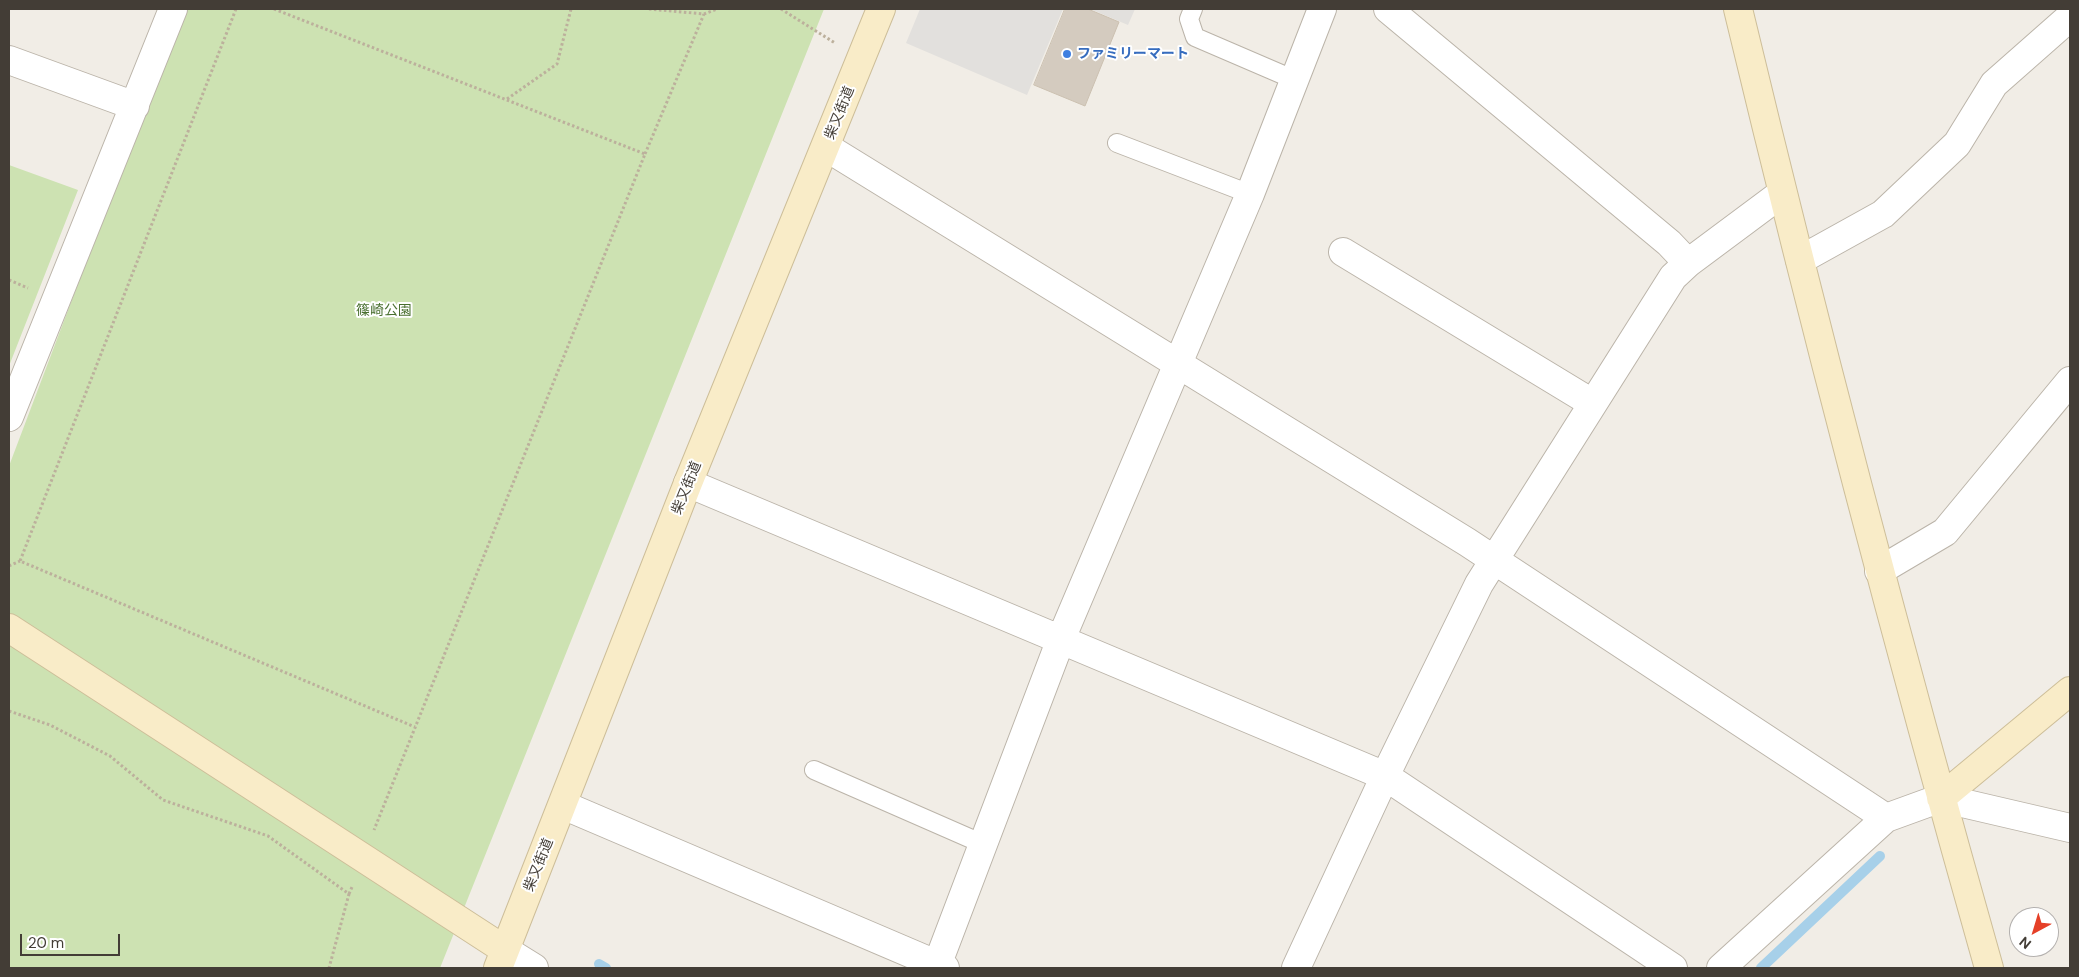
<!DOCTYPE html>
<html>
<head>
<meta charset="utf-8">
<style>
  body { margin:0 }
  #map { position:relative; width:2079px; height:977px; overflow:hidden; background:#f1ede6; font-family:"DM Sans",sans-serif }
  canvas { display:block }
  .frame { position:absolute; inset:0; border:10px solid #433d36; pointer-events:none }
  .north { position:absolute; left:2009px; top:907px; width:50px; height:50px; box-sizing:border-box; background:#fff; border:1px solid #b4b1af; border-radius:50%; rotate:219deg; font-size:14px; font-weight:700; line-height:20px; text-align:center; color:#433d36 }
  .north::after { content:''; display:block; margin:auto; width:18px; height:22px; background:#e54028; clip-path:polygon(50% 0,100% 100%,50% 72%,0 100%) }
  .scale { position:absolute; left:20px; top:934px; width:100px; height:22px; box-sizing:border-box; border:2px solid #433d36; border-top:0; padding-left:6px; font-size:15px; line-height:18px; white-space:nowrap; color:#433d36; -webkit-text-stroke:4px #fff; paint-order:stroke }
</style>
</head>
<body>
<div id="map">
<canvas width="2079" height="977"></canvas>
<div class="frame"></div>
<div class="north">N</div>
<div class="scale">20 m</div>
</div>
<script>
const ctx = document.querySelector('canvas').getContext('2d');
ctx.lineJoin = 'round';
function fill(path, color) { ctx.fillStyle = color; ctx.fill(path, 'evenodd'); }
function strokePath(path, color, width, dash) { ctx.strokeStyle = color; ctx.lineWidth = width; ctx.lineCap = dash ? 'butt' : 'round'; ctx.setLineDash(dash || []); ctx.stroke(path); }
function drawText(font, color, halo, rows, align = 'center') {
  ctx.font = font + ' "DM Sans","Noto Sans JP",sans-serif'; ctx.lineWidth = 4; ctx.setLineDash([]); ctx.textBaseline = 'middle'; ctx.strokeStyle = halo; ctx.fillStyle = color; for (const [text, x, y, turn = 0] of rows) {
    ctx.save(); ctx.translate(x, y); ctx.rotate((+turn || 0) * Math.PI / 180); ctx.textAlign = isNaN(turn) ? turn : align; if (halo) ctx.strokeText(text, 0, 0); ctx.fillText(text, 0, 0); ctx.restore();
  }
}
fill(new Path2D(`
  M182,9h642l-384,959h-431v-502z
  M9,165l69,25 -69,176z`), '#cde2b2');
fill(new Path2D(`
  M920,9h143l-36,86 -121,-52z
  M1090,9h45l-7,16z`), '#e2e0dd');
strokePath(new Path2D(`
  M599,964l7,4
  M1761,968l119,-112`), '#a7d0e9', 10);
const building = new Path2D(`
  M1065,9h23l31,13 -34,84 -51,-21z`);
fill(building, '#d4cbbf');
strokePath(building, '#cbc0b0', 1);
const lane = new Path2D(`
  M1193,9l-4,10 6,18 100,43
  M1117,143l133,51
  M814,770l169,74`);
const street = new Path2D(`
  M1388,9l281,234 19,20
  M9,60l126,46
  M826,147l641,395 419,276
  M1343,252l249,151
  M1800,260l83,-46 74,-70 37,-60 76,-67
  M9,417l164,-408
  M688,483l697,293 288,192
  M1879,571l66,-39 125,-151
  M563,805l382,163
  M505,950l29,18
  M936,968l125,-329 189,-445 72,-185
  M1296,968l89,-192 94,-192 194,-307 15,-14 94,-70
  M1721,968l165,-150 55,-20 129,30`);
const secondary = new Path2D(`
  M1738,9c77,321 161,641 251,959
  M9,628l496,322
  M1941,798l129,-107
  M498,968l190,-485 193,-474`);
strokePath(lane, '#bbb4a9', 20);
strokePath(street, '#bbb4a9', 30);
strokePath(secondary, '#cdbe99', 30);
strokePath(new Path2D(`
  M236,9l-216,552 395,166
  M274,9l371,145 -271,676
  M649,9l55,5 13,-5
  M781,9l54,34
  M507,99l50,-35 14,-55
  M645,154l59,-140
  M9,280l19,8
  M9,566l11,-5
  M9,711l41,14 60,31 53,44 105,36 81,58 -20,74
  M349,894l3,-7`), '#bcb09c', 3, [2.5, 2.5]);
strokePath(lane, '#fff', 18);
strokePath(street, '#fff', 28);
strokePath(secondary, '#f9ecc8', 28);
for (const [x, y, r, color] of [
  [1067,54,5,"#3f7fe0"]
]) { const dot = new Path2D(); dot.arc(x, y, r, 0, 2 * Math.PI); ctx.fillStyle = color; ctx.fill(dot); strokePath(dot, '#fff', 2); }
drawText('bold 14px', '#366cbe', '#fff', [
  ["ファミリーマート",1077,54]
], 'left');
drawText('14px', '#433d36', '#fff', [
  ["柴又街道",840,113,-68],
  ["柴又街道",687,488,-68],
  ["柴又街道",539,865,-68]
]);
drawText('14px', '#496f2f', '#fff', [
  ["篠崎公園",384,311]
]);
</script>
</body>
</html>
